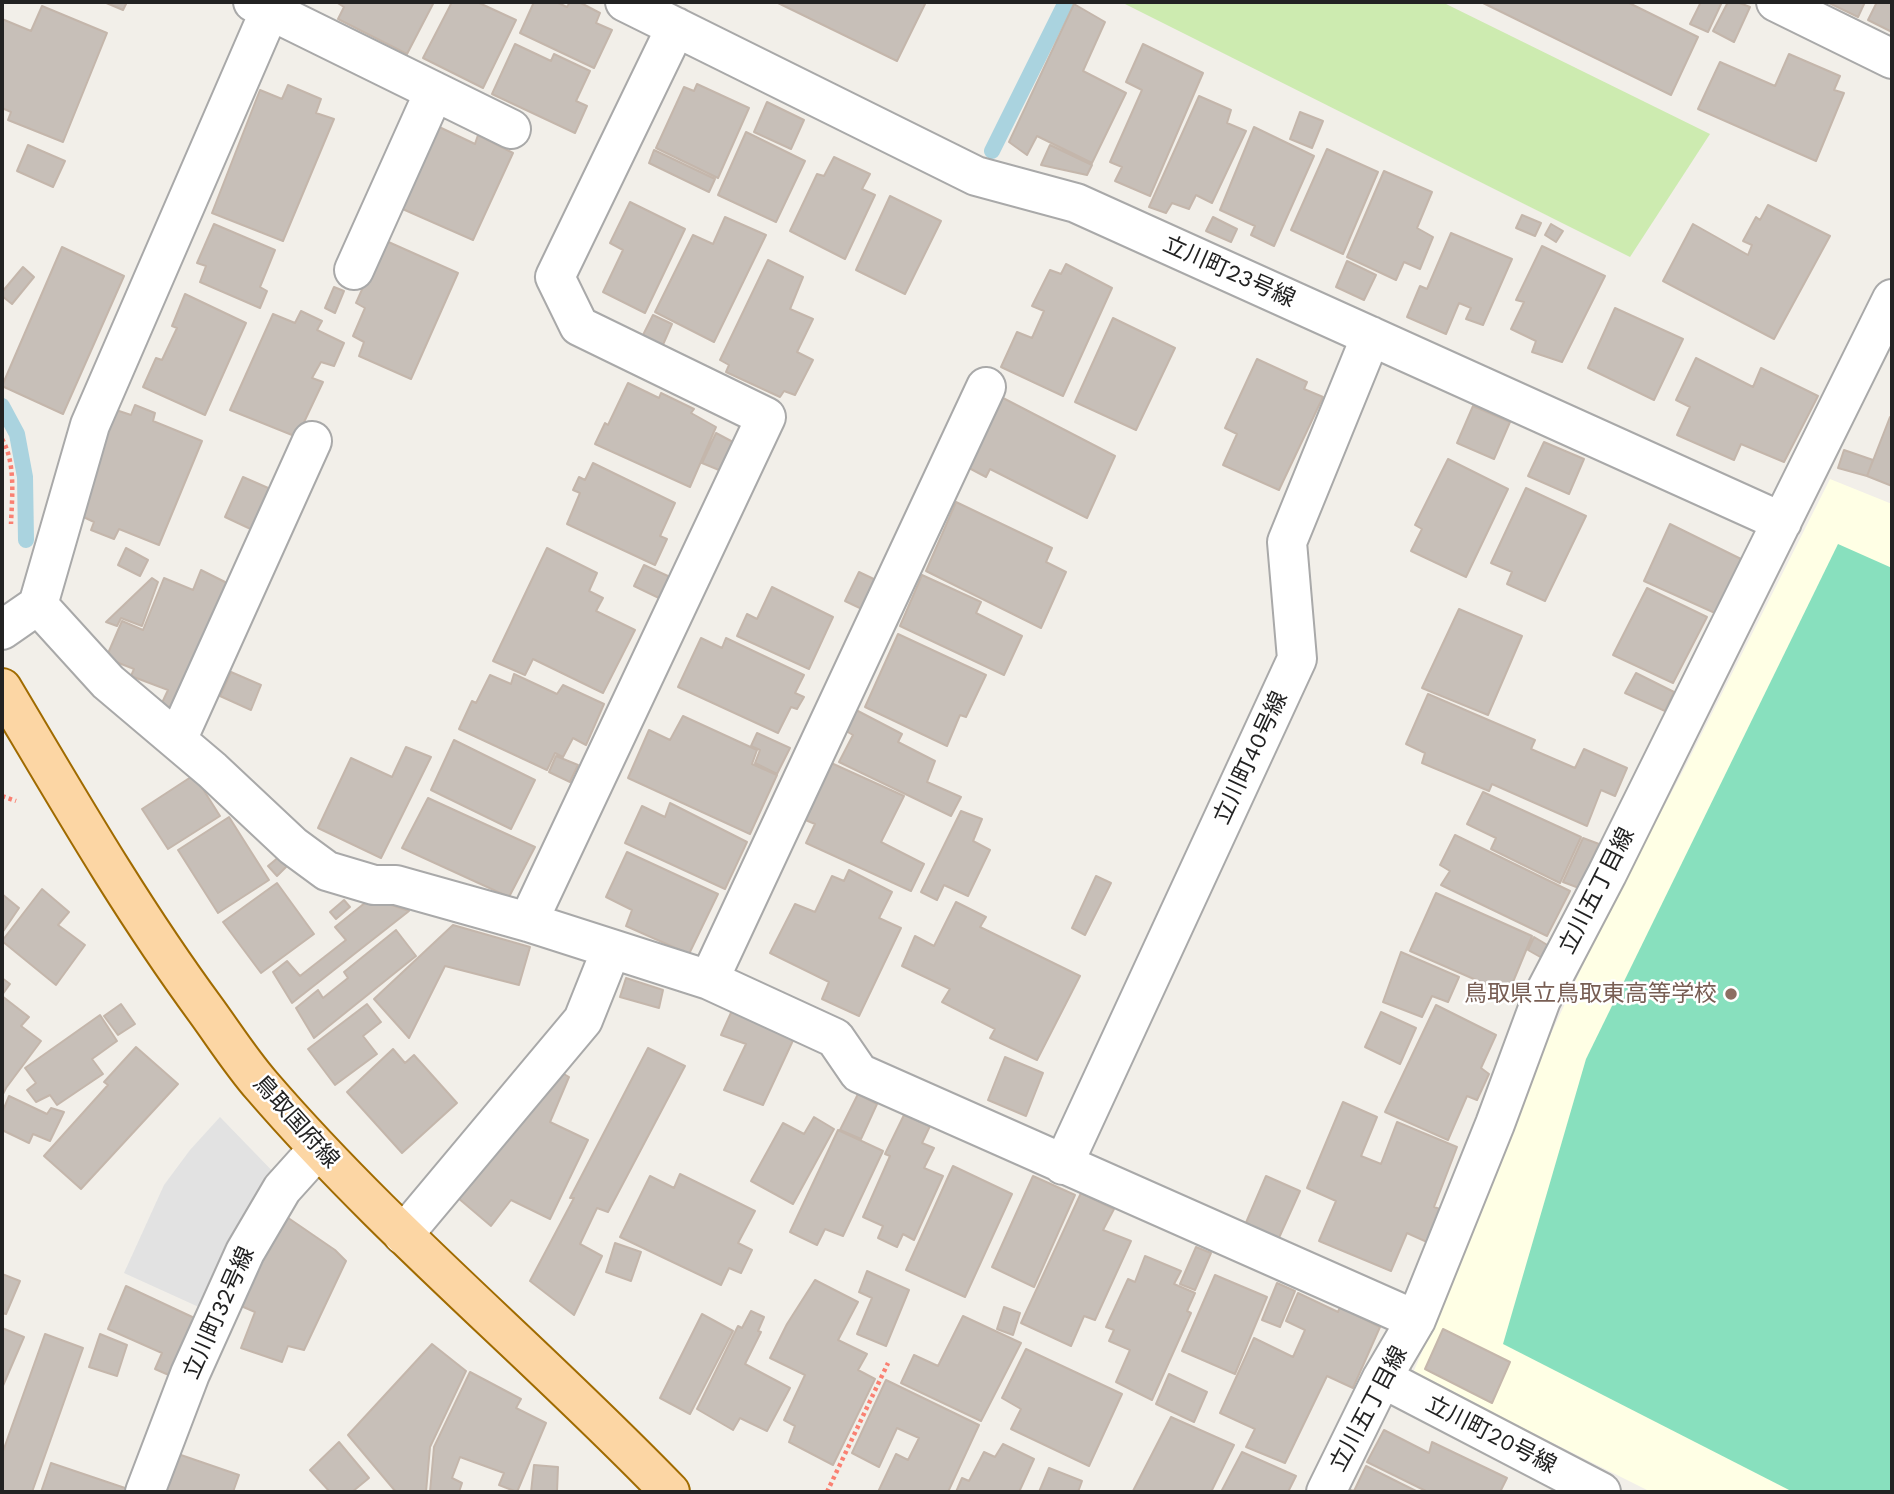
<!DOCTYPE html>
<html>
<head>
<meta charset="utf-8">
<style>
  body { margin:0 }
  #map { position:relative; width:1894px; height:1494px; overflow:hidden; background:#f2efe9; font-family:"Work Sans",sans-serif }
  canvas { display:block }
  .frame { position:absolute; inset:0; border:4px solid #222; pointer-events:none }
</style>
</head>
<body>
<div id="map">
<canvas width="1894" height="1494"></canvas>
<div class="frame"></div>
</div>
<script>
const ctx = document.querySelector('canvas').getContext('2d');
ctx.lineJoin = 'round';
function fill(path, color) { ctx.fillStyle = color; ctx.fill(path, 'evenodd'); }
function strokePath(path, color, width, dash) { ctx.strokeStyle = color; ctx.lineWidth = width; ctx.lineCap = dash ? 'butt' : 'round'; ctx.setLineDash(dash || []); ctx.stroke(path); }
function drawText(font, color, halo, rows, align = 'center') {
  ctx.font = font + ' "Work Sans","Noto Sans JP",sans-serif'; ctx.lineWidth = 5; ctx.setLineDash([]); ctx.textBaseline = 'middle'; ctx.strokeStyle = halo; ctx.fillStyle = color; for (const [text, x, y, turn = 0] of rows) {
    ctx.save(); ctx.translate(x, y); ctx.rotate((+turn || 0) * Math.PI / 180); ctx.textAlign = isNaN(turn) ? turn : align; if (halo) ctx.strokeText(text, 0, 0); ctx.fillText(text, 0, 0); ctx.restore();
  }
}
fill(new Path2D(`
  M1830,479l62,25v988h-241l-238,-119 70,-164 52,-141 69,-148 81,-153z`), '#ffffe5');
fill(new Path2D(`
  M1121,2h321l268,132 -80,123z`), '#cdebb0');
fill(new Path2D(`
  M1838,544l54,24v924h-99l-290,-148 83,-285z`), '#88e0be');
fill(new Path2D(`
  M220,1117l62,64 -70,132 -88,-40 40,-88 26,-35z`), '#e2e2e2');
strokePath(new Path2D(`
  M992,151l74,-149
  M2,406l15,28 8,43 1,63`), '#aad3df', 16);
const building = new Path2D(`
  M104,2h23l-4,8z
  M336,2h98l-27,52 -69,-35 6,-12z
  M452,2h25l39,18 -33,68 -60,-30z
  M534,2h22l11,5 3,-5h9l21,11 -4,10 16,7 -18,38 -74,-35z
  M776,2h150l-29,59z
  M1481,2h146l71,35 -27,58z
  M1701,2h21l-14,30 -18,-8z
  M1728,2h9l13,5 -16,35 -21,-11z
  M1827,2h38l-7,15z
  M1877,2h15v30l-24,-12z
  M1074,4l31,18 -22,49 43,22 -34,70 -55,-27 -10,19 -18,-13z
  M42,6l65,27 -44,109 -55,-22 3,-8 -9,-4v-89l29,12z
  M515,44l36,17 3,-7 36,17 -14,30 11,5 -12,27 -83,-39z
  M1143,44l60,29 -53,123 -35,-15 7,-14 -12,-5 32,-72 -16,-8z
  M1789,54l51,22 -6,14 10,3 -28,68 -118,-52 22,-47 55,24z
  M697,84l52,24 -31,70 -62,-30 28,-61 10,4z
  M288,85l33,14 -5,14 18,6 -51,122 -71,-28 48,-123 22,9z
  M1199,96l32,14 -4,13 19,8 -34,72 -16,-8 -7,14 -17,-6 -6,10 -17,-6z
  M767,102l37,18 -13,29 -37,-17z
  M1300,112l23,9 -11,27 -22,-9z
  M435,125l40,19 3,-9 35,18 -40,87 -75,-33z
  M1254,127l60,29 -40,90 -23,-11 4,-9 -35,-16z
  M746,132l59,29 -29,61 -58,-27z
  M28,145l37,16 -12,26 -36,-16z
  M1050,145l42,20 -5,10 -46,-10z
  M1327,149l51,23 -35,82 -52,-24z
  M654,150l61,29 -6,13 -60,-29z
  M834,157l36,17 -8,15 13,6 -30,64 -55,-28 27,-57 7,2z
  M1384,171l48,21 -15,36 16,9 -13,32 -16,-7 -8,18 -49,-23z
  M890,196l51,25 -36,73 -49,-24z
  M630,202l55,27 -40,84 -42,-21 20,-42 -13,-7z
  M1768,205l62,31 -56,103 -111,-58 30,-57 55,31 4,-10 -9,-4 13,-24 4,3z
  M1522,215l19,8 -6,13 -19,-8z
  M725,217l41,18 -52,107 -59,-30 38,-77 20,9z
  M1213,217l24,12 -6,13 -25,-11z
  M214,224l61,26 -15,37 7,4 -7,17 -60,-26 6,-16 -9,-3z
  M1551,224l12,7 -7,11 -11,-7z
  M1451,233l61,26 -29,66 -17,-6 5,-11 -12,-5 -13,31 -39,-17 13,-31 7,3z
  M384,240l74,33 -47,106 -52,-23 5,-14 -11,-6 12,-28 -9,-5z
  M1542,246l63,30 -43,86 -30,-10 4,-11 -25,-12 13,-27 -8,-2z
  M62,247l62,29 -61,138 -61,-28z
  M768,260l35,17 -13,32 23,10 -16,33 16,8 -18,35 -11,-4 -4,6 -54,-25 3,-7 -9,-5z
  M1347,261l29,14 -12,25 -28,-13z
  M1066,264l46,24 -49,108 -62,-29 16,-35 15,6 12,-27 -12,-5 18,-36 11,4z
  M23,267l11,10 -22,27 -10,-8v-4z
  M334,287l10,4 -9,22 -10,-5z
  M185,294l61,29 -41,92 -62,-28 13,-29 6,2 15,-32 -5,-2z
  M1615,308l68,31 -29,61 -66,-32z
  M301,311l21,10 -5,9 27,13 -10,23 -13,-4 -9,16 11,4 -26,55 -67,-27 43,-96 22,9z
  M653,315l19,9 -10,23 -20,-10z
  M1113,318l62,30 -39,82 -61,-28z
  M1696,358l57,29 8,-19 57,28 -34,66 -43,-18 -7,16 -57,-25 13,-28 -14,-7z
  M1257,359l50,23 -3,7 19,8 -44,93 -56,-25 14,-31 -12,-6z
  M628,383l31,15 2,-5 33,16 -3,4 25,14 -26,60 -95,-43 10,-21 3,2z
  M1003,398l112,58 -28,62 -97,-49 -4,8 -17,-9z
  M135,405l20,8 -2,8 49,20 -43,104 -40,-16 -5,10 -23,-9 3,-8 -19,-9 41,-103 15,5z
  M1473,406l37,16 -16,37 -37,-16z
  M1890,417l2,1v68l-25,-10z
  M716,433l17,9 -14,28 -17,-7z
  M1544,442l40,17 -15,35 -41,-18z
  M1844,450l29,10 -6,16 -29,-8z
  M1448,459l60,30 -42,88 -55,-26 11,-22 -7,-4z
  M593,463l82,40 -15,33 7,3 -12,26 -88,-41 13,-31 -7,-3 6,-13 6,3z
  M243,477l32,14 -18,41 -32,-15z
  M1526,488l60,28 -41,85 -38,-17 5,-12 -21,-9z
  M956,502l96,46 -6,14 20,10 -25,56 -115,-57z
  M1670,524l71,35 -26,54 -71,-32z
  M126,548l22,12 -8,16 -22,-11z
  M547,548l50,25 -8,18 14,7 -7,13 39,19 -32,63 -70,-34 -8,16 -32,-14z
  M644,565l26,12 -9,22 -27,-13z
  M201,570l30,15 -56,126 -14,-6 7,-15 -37,-14 3,-7 -28,-11 16,-37 21,9 21,-52 29,12z
  M859,572l19,9 -14,29 -19,-9z
  M922,575l59,27 -5,11 46,23 -18,39 -104,-49z
  M152,578l6,4 -16,44 -21,-8 -4,8 -11,-4z
  M772,587l61,30 -24,52 -72,-33 10,-22 10,5z
  M1647,588l60,29 -34,66 -60,-28z
  M1459,609l63,27 -34,79 -66,-27z
  M898,634l88,41 -20,42 -6,-2 -13,31 -82,-39z
  M701,638l21,10 4,-10 78,37 -9,18 9,4 -7,12 -6,-2 -13,26 -100,-46z
  M231,672l30,13 -10,25 -31,-14z
  M1636,673l38,19 -9,19 -40,-18z
  M514,674l43,20 6,-9 41,19 -18,41 -13,-7 -10,19 -8,-4 -8,17 -88,-41 13,-28 4,2 14,-28 21,9z
  M1428,694l107,46 -4,9 44,19 9,-19 43,19 -12,28 -14,-6 -14,36 -95,-42 -3,7 -67,-28 3,-10 -19,-9z
  M856,710l46,24 -4,8 37,19 -8,21 34,15 -10,19 -112,-54 14,-27 -7,-4z
  M683,716l74,34 -5,14 25,11 -27,59 -122,-56 21,-48 21,10z
  M757,733l33,15 -13,26 -22,-11 5,-13 -9,-4z
  M454,740l81,40 -24,49 -80,-39z
  M406,747l25,10 -50,101 -63,-30 33,-70 41,19z
  M556,756l22,9 -8,17 -21,-10z
  M829,762l75,34 -23,46 43,22 -13,27 -105,-48 9,-19 -12,-5z
  M194,775l26,41 -52,33 -26,-40z
  M1483,792l98,45 -21,46 -69,-34 5,-11 -29,-14z
  M428,798l107,49 -26,50 -107,-49z
  M670,803l77,39 -22,47 -100,-46 17,-37 23,11z
  M961,811l21,8 -9,22 17,9 -22,46 -24,-11 -7,15 -16,-8z
  M229,817l40,63 -51,33 -40,-63z
  M1455,835l115,56 -23,45 -106,-51 9,-14 -10,-6z
  M1583,838l16,6 -20,44 -16,-6z
  M627,852l91,42 -29,60 -63,-28 6,-16 -26,-13z
  M280,856l8,9 -11,11 -9,-10z
  M849,870l43,22 -13,26 22,10 -42,88 -37,-17 7,-17 -59,-29 25,-49 20,8 17,-36 12,5z
  M1096,876l15,7 -26,52 -13,-7z
  M277,883l37,51 -53,39 -38,-51z
  M42,889l27,23 -11,13 27,20 -29,40 -54,-44z
  M1436,893l96,43 -24,58 -98,-43z
  M2,894l17,14 -17,25z
  M371,898l38,13 -117,92 -19,-31 14,-11 13,15 46,-36 -11,-13z
  M344,900l6,7 -14,12 -6,-7z
  M956,902l30,15 -6,10 100,49 -43,84 -47,-22 5,-9 -53,-27 8,-13 -48,-23 13,-30 19,10z
  M453,925l77,22 -11,38 -74,-19 -36,72 -35,-39z
  M396,930l20,26 -102,82 -18,-30 22,-18 5,8 25,-20 -4,-6z
  M1534,937l15,9 -7,12 -14,-8z
  M1401,952l58,25 -11,25 -16,-6 -10,21 -39,-15z
  M2,978l8,6 -8,11z
  M626,978l37,12 -4,18 -39,-11z
  M2,996l27,21 -8,9 20,15 -35,47 -4,8z
  M121,1004l14,20 -17,11 -14,-19z
  M367,1004l14,18 -18,14 14,18 -42,31 -27,-36z
  M1436,1005l60,30 -15,33 8,6 -12,26 -10,-4 -19,44 -63,-28z
  M734,1006l62,28 -33,71 -39,-15 22,-46 -25,-9z
  M1381,1012l35,16 -16,36 -35,-17z
  M100,1015l17,26 -25,18 11,15 -46,31 -7,-10 -14,7 -9,-12 9,-7 -11,-15z
  M136,1047l42,37 -97,105 -37,-33 64,-71 -4,-3z
  M648,1048l37,18 -77,146 -11,-4 -17,36 22,12 -28,59 -44,-34 44,-83h-4z
  M393,1049l12,14 9,-8 43,48 -55,50 -55,-61z
  M1005,1057l38,16 -17,43 -38,-16z
  M557,1070l12,7 -19,45 38,18 -38,79 -39,-19 -20,26 -40,-34z
  M858,1094l19,10 -16,35 -21,-9z
  M9,1096l38,18 4,-6 13,4 -14,29 -17,-7 -4,9 -27,-13v-17z
  M1343,1102l34,15 -16,39 20,8 16,-42 60,25 -23,60 6,2 -13,33 -20,-9 -16,38 -72,-30 17,-40 -29,-13z
  M904,1115l26,11 -8,17 12,5 -10,20 19,8 -29,64 -11,-6 -6,13 -19,-9 5,-12 -20,-9 27,-61 -5,-2z
  M814,1117l20,12 -41,75 -42,-23 32,-58 21,11z
  M838,1130l45,21 -40,85 -18,-7 -8,16 -27,-13z
  M953,1166l59,28 -47,103 -59,-27z
  M680,1174l75,37 -17,32 14,7 -11,23 -12,-5 -8,17 -101,-48 30,-61 24,12z
  M1033,1176l42,19 -41,92 -42,-20z
  M1266,1176l34,15 -22,49 -33,-15z
  M1081,1193l33,16 -11,21 28,11 -36,79 -11,-4 -13,30 -50,-23z
  M281,1213l54,37 11,11 -42,89 -16,-4 -6,16 -41,-14 14,-36 -21,-9z
  M615,1243l26,9 -10,29 -25,-9z
  M1196,1247l15,6 -16,37 -15,-6z
  M1145,1256l36,15 -7,13 21,9 -8,18 4,2 -39,87 -36,-18 14,-32 -21,-9 5,-11 -8,-3 22,-48 7,3z
  M867,1271l42,19 -23,56 -29,-12 15,-36 -13,-6z
  M2,1274l18,7 -14,33 -4,-1z
  M1215,1275l52,22 -32,77 -53,-23z
  M815,1280l43,22 -20,38 29,14 -9,16 17,9 -42,86 -44,-23 6,-16 -11,-6 21,-45 -35,-17 17,-34z
  M1277,1283l18,8 -15,36 -18,-7z
  M126,1286l77,36 -25,57 -23,-10 7,-16 -54,-24z
  M1298,1293l40,19 2,-5 40,20 -27,61 -26,-12 -42,87 -39,-16 9,-18 -35,-16 34,-75 39,19 12,-27 -19,-9z
  M1004,1307l16,6 -7,22 -16,-6z
  M751,1311l13,6 -6,14 3,1 -16,32 45,24 -23,43 -27,-13 -7,12 -36,-21 41,-83 4,2z
  M702,1314l31,17 -43,83 -30,-16z
  M963,1316l58,27 -40,78 -80,-38 13,-28 24,11z
  M2,1328l22,9 -22,51z
  M1443,1329l67,33 -18,41 -67,-34z
  M45,1334l38,14 -51,144h-30v-38z
  M100,1334l27,11 -10,31 -28,-9z
  M432,1344l34,27 -36,76 -4,45h-30l-48,-57z
  M1026,1349l96,45 -33,72 -78,-37 10,-20 -19,-11z
  M470,1372l51,27 -5,9 30,15 -29,69 -18,-7 5,-12 -44,-16 -8,21 10,5 -3,9h-29l4,-45z
  M1169,1374l38,18 -13,30 -38,-18z
  M886,1380l93,45 -31,67h-70l18,-38 12,6 11,-22 -22,-10 -18,39 -27,-14z
  M1171,1417l63,28 -23,47 -78,-1z
  M1384,1430l45,23 3,-11 75,36 -7,14h-72l-61,-30z
  M339,1442l30,36 -17,14h-22l-20,-22z
  M1003,1444l31,15 -15,33h-63l6,-14 7,3 15,-29 11,5z
  M1242,1452l54,24 -8,16h-67z
  M178,1454l61,21 -6,17h-78z
  M51,1463l77,26 -1,3h-86z
  M534,1465l24,2 -1,25h-26z
  M1366,1466l52,26h-69l1,-2 4,1z
  M1049,1468l33,13 -4,11h-39z`);
fill(building, '#c7bfb8');
strokePath(building, '#c4b6ab', 2);
const minor = new Path2D(`
  M253,2l258,127
  M625,2l351,174 100,27 706,319
  M1776,2l116,57
  M354,270l80,-178
  M38,605l70,77 104,88 81,76 34,25 47,14h22l132,37 181,58 126,58 24,35 557,247
  M2,630l36,-25 52,-180 180,-415
  M177,740l135,-299
  M528,922l238,-505 -187,-91 -24,-49 121,-250
  M709,980l277,-593
  M1063,1165l234,-506 -10,-117 84,-206
  M403,1235l180,-215 28,-70
  M1382,1378l219,114
  M145,1492l45,-118 55,-122 37,-63 36,-40
  M1326,1492l56,-114 34,-58 79,-196 46,-124 66,-126 285,-575`);
const major = new Path2D(`
  M2,688c65,109 128,219 203,321 19,26 36,53 57,77 125,145 275,268 408,406`);
strokePath(minor, '#a9a9a9', 42);
strokePath(major, '#a06b00', 42);
strokePath(new Path2D(`
  M2,439c14,24 10,58 9,85
  M2,796l14,5
  M827,1492l61,-129`), '#fa8072', 4.5, [3.5, 3.5]);
strokePath(minor, '#fff', 38);
strokePath(major, '#fcd6a4', 38);
for (const [x, y, r, color] of [
  [1731,994,7,"#8d6e63"]
]) { const dot = new Path2D(); dot.arc(x, y, r, 0, 2 * Math.PI); ctx.fillStyle = color; ctx.fill(dot); strokePath(dot, '#fff', 2.5); }
drawText('23px', '#222', '#fff', [
  ["立川町23号線",1229,272,24],
  ["立川町40号線",1251,758,-65],
  ["立川五丁目線",1597,891,-63],
  ["鳥取国府線",296,1122,48],
  ["立川町32号線",219,1313,-66],
  ["立川五丁目線",1369,1409,-62],
  ["立川町20号線",1491,1435,27]
]);
drawText('23px', '#785e54', '#fff', [
  ["鳥取県立鳥取東高等学校",1717,994]
], 'right');
</script>
</body>
</html>
